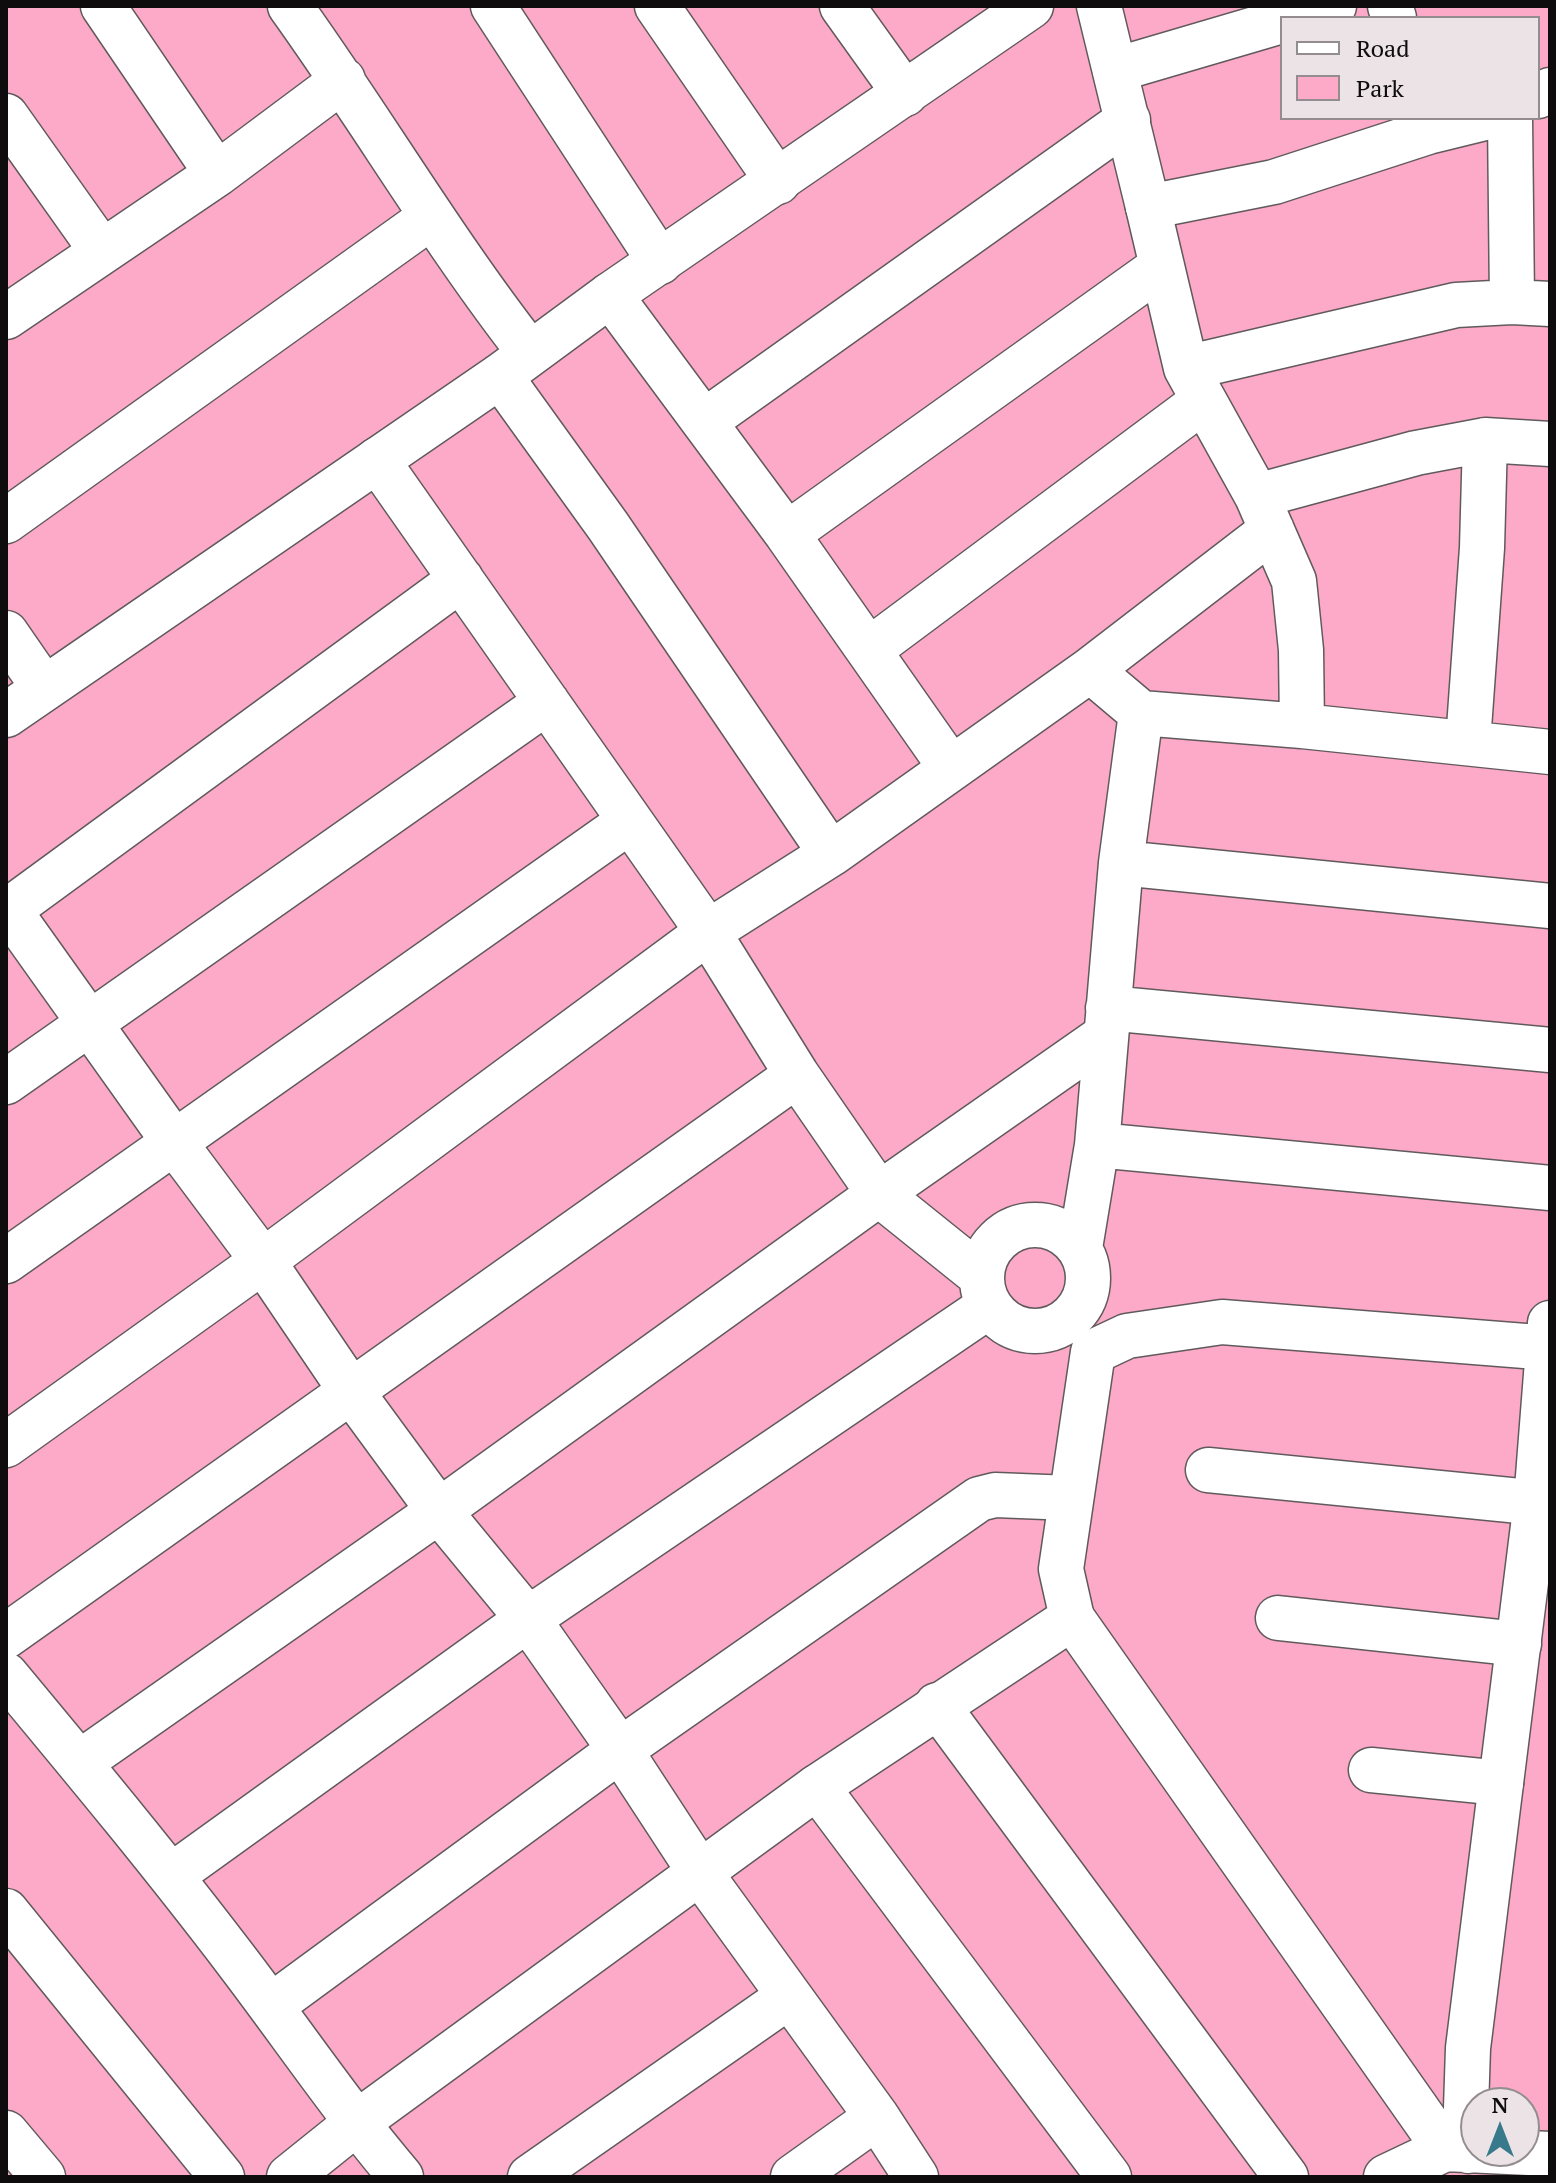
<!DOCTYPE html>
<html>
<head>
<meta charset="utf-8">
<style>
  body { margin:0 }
  #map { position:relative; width:1556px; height:2183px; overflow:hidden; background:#ece3e6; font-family:"PT Serif",serif }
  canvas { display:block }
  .frame { position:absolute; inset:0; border:8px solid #0f0c0d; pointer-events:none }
  .legend { position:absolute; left:1280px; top:16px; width:260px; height:104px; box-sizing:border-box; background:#ece3e6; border:2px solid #948d8f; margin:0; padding:10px 14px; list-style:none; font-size:24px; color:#0f0c0d }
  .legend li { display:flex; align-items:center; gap:16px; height:40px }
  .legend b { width:40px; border:2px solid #948d8f }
  .north { position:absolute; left:1460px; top:2087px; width:80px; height:80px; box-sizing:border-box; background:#ece3e6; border:2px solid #948d8f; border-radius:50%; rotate:0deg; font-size:22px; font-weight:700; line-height:32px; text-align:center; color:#0f0c0d }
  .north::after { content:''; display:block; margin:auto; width:28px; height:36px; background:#38798b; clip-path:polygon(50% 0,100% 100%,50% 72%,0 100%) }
</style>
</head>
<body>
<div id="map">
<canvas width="1556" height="2183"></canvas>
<div class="frame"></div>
<ul class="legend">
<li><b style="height:10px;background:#fff"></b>Road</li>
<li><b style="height:22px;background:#fcaac8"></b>Park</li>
</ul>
<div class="north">N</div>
</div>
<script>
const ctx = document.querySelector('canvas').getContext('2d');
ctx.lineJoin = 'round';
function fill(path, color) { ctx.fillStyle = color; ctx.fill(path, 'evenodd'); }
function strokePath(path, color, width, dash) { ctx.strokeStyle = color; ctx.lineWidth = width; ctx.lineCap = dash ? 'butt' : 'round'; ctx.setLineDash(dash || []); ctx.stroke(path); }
fill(new Path2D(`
  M6,6h1544v2171h-1544zM1282,18h256v100h-256zM1476,2103h48v48h-48z`), '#fcaac8');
const street = new Path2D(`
  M103,6l114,168
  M290,6c82,114 153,236 240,347
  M493,6l167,256
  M657,6l121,176
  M842,6l63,88
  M1390,6l4,12
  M1292,18l42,-12
  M1115,70l167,-49
  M6,116l95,134
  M1510,118l2,184
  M1148,207l38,161 71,128 37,85 7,69 1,76
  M610,295l177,239 164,234
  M6,317l211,-143 126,-94
  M1186,368l270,-63 56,-3 38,2
  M500,376l108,150 223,328
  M705,421l423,-301
  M377,460l331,472 89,143 82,119 102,82
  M1257,496l159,-43 69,-13 65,4
  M6,521l425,-304
  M787,534l375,-268
  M6,633l38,55
  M869,650l334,-249
  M1090,670l51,43 161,13 248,26
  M1468,742l14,-194 3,-108
  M1121,863l429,43
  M6,906l168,236 89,119 88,130 88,120 89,108 92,131 81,124 176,243 39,60
  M6,912l455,-333
  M1108,1008l442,42
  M6,1082l541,-380
  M1097,1145l453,43
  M982 1278a53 53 0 1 1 106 0a53 53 0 1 1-106 0Z
  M1080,1248l17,-103 24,-282 20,-150
  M6,1261l624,-440
  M6,1445l257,-184 445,-329 123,-78 259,-184 182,-140
  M1208,1470l342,34
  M1072,1618l373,531
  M1278,1618l241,26
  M6,1636l791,-561
  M6,1675c79,95 158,190 233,289 54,71 104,145 162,213
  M937,1705l349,472
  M79,1763l360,-252 440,-317 226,-158
  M1371,1770l130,13
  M817,1787l292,390
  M171,1876l357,-257 461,-313
  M6,1911l216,266
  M271,2006l349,-256 359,-251 16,-4 76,3
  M6,2133l37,44
  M530,2177l258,-180
  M793,2177l84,-60`);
const secondary = new Path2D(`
  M1099,6l49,201 126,-25 154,-50 57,-14
  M1538,96l12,-6
  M6,715l494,-339 110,-81 421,-289
  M1468,2151l-2,-43 2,-60 68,-546 14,-179
  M289,2177l66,-53 462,-337 255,-169 -11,-49 32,-217 34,-16 95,-14 328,26
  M1386,2177l59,-28 105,5`);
strokePath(street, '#615a5c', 47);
strokePath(secondary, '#615a5c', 47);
strokePath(street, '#fff', 44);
strokePath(secondary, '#fff', 44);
</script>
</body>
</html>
